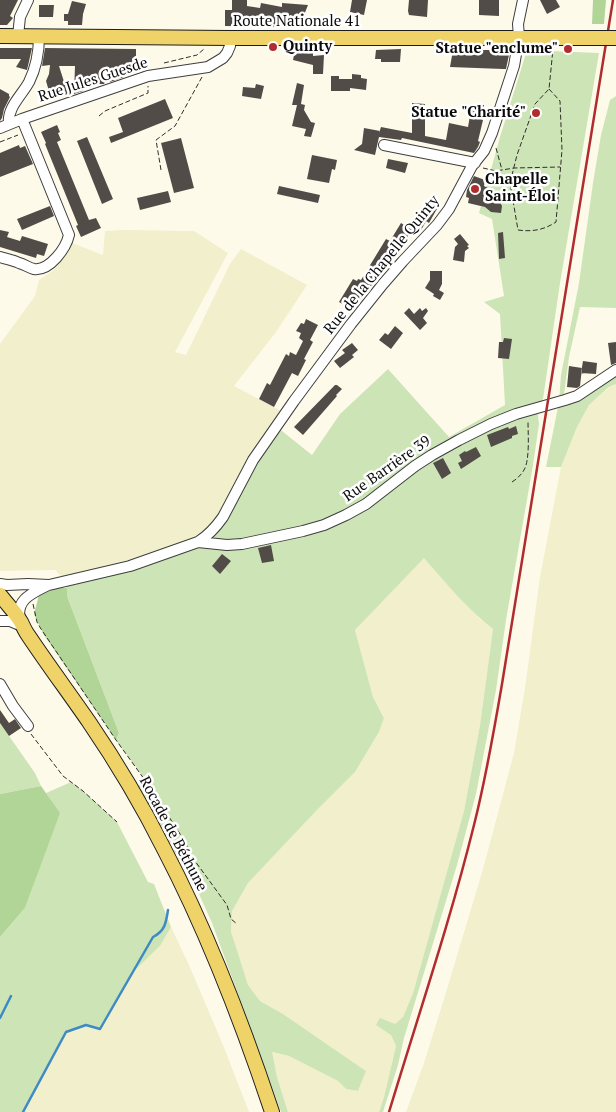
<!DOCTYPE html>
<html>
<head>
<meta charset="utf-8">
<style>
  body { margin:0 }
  canvas { display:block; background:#fefaea }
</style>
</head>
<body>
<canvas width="616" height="1112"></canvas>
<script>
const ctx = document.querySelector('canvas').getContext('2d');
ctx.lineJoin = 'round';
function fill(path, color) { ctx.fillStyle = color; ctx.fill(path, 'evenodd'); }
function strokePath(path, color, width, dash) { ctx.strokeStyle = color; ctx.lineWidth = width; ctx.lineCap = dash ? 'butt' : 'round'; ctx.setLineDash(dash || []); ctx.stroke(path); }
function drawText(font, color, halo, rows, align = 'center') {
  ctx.font = font + ' "PT Serif",serif'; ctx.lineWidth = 5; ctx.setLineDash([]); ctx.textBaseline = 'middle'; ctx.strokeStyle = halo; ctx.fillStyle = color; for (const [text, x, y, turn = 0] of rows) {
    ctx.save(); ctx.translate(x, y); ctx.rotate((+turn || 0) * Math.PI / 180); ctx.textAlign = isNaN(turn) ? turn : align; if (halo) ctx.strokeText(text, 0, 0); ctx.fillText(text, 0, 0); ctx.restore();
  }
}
fill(new Path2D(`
  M122,230l72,1 34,22 -53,99 11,3 44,-91 11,-15 66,36 -31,47 -42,54 49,26 -51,86 -34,44 -132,39 -11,-11 -55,1v-227l35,-48 4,-16 15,-10 18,-27 31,12 2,-24z
  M616,384v728h-210l18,-49 20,-64 39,-130 31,-116 11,-65 15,-111 21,-110 16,-40 12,-22 21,-18z
  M424,557l29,34 27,28 13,10 -13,96 -16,86 -51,182 -10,24 -8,7 -4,11 5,11 -12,51 -5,15h-91l-11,-35 -6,-25 18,4 49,25 8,8 12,2 8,-20 -83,-57 -23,-13 -12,-16 -17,-53 1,-21 16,-28 69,-73 38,-38 24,-40 5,-15 -11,-20 -18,-67z
  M171,927l18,38 34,80 26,67h-226l43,-80 20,-7 14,4 33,-57 27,-26z`), '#f1efcc');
fill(new Path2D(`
  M527,50l72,3 -39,230 -17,116 -6,8 2,17 -6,41 -27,155 -10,70 -20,104 -19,71 -53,173 -6,27 -15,47h-4l5,-15 12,-51 -5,-11 -15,-10 4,-7 15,6 8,-7 10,-24 51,-182 16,-86 13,-96c-26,-20 -47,-46 -69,-71l-69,72 18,67 11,21 -5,14 -24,40 -38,38 -69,73 -16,28 -1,21 5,15 12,38 12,16 23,13 83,57 -8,20 -12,-2 -8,-8 -49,-25 -17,-4 5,25 11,35h-7l-69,-189 -17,-38 -10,-14 -31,-59 -16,-27 9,-3 -31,-42 3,-7 -52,-137 -1,-15 45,-10 100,-39 66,-105 35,28 28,-41 48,-45 61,68 56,-32 -5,-91 -16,-12 20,-6 -12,-77 -13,-6 21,-76z
  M616,96v212l-36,-1 -11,50 -5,37 1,6 51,-29v13l-7,3 -20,18 -12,22 -16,40h-15l13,-65 2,-27 18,-92 14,-100 8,-48 9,-35z
  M0,723l35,50 6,13 -41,8z
  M71,782l12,9 34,31 31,60 6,2 17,43 -11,19 -27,26 -33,57 -14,-4 -20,7 -43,80h-23v-175l25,-29 34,-95 -13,-20z`), '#cde5b6');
fill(new Path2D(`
  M593,0h13l-2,24h-12z
  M58,588h9v8l52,137 -3,7 -72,-105 -10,-21 5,-19z
  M41,786l19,27 -35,95 -25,29v-143z`), '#b1d597');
strokePath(new Path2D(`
  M0,1018l11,-22
  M23,1112l43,-80 20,-7 14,4 53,-92c12,-6 13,-14 15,-27`), '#3e8ac4', 2.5);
fill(new Path2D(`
  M0,0h18l-8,16 3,2 -6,7h-7z
  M232,0h15v6l13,2 1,-5 21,4v-4l26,2 -6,15 -12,-5v12l-65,-1v-16h7z
  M352,0h15l-3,15 -14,-3z
  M409,0h19l-1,17 -18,-2 -1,-4z
  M479,0h20v16l-20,-1z
  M540,0h16l4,7 -13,7z
  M72,1l14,3 -3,10 -1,11h-14v-4h-4v-7h4z
  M39,5h15l-1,12h-14z
  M0,48h32l-5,22 -11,-3 5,-8h-21z
  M45,48l91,1v15l1,8 -13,2v3l-14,5h-5l-1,2h-11v2h-10v5l-9,3 1,-28h-16l9,28 -17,4 -5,-17 3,-7 1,-9 -8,1z
  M401,49l-1,13h-19v-3h-6l1,-9z
  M295,50h18v6l11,-1 -1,19h-10v-9l-20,-5z
  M453,50h57l-4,19h-3l-53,-2z
  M352,74l9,1v3l6,1 -1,11 -16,-2v3h-19v-15h8v3h13z
  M297,83l7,2 -3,19 4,1 -1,5 7,12 4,1 -4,14 -7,-1 2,-7 -14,-3 5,-21h-5z
  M256,84l8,2 -3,13 -19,-3 1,-9 12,1z
  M0,89l9,5v2l1,1 -6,12 -2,9 -2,3z
  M165,99l8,19 -62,25 -2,-6 14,-5 -5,-14z
  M412,103l13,1v32l21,4 3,-17 19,4 4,-23 12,1 -3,14 2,1 -5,21 2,1 -2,5 -4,6 -72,-15 -1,2 -22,-3 -4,18 -21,-5 8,-6 2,-16 16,3 -1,2 2,-6 31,6z
  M57,125l3,7 -2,1 3,7 -4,2 32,78 7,-2 5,10 -20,9 -5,-11 2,-1 -33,-81 1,-1 -5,-11z
  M87,137l26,62 -11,5 -25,-63z
  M181,138l13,50 -20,5 -13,-50z
  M19,145l1,3 5,-2 8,18 -33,13v-24z
  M312,155l25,5 -2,10 -3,-1 -3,14 -22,-4z
  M388,159l20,4 -3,10 -19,-5z
  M474,176l11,4 -1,6 10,5 8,15 -1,7 -10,-1 -6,-5 -17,-4 1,-5 -3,-1 1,-7z
  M279,186l41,9 -2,8 -41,-9z
  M168,191l3,11 -31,8 -3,-12z
  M427,204l11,3 -9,16 -3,-2 -7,13 -7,-4z
  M50,206l4,10 -32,14 -5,-11z
  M401,223l11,7 -24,36 -3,-2 -14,22 -2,-1 -16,25 -14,-8 14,-23 4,2 1,-2 3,1 25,-41 4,2z
  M0,230l9,2 -2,5 13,4 2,-5 26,8 -4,12 -7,-2 -1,4 -36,-11z
  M503,232l2,26 -6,1 -1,-26z
  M460,234l9,11 -2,1 2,2 -4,3 -1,11 -11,-2 2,-13 3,-3 -4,-5z
  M430,271h12v13l-3,6 5,3 -4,7 -7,-4 1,-2 -9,-6 5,-8z
  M409,308l5,6 6,-6 2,3 4,-3 2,3 -5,7 4,5 -7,7 -16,-17z
  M306,319l12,6 -8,15 3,2 -9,17 2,1 -8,16 -6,-3 -18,34 -15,-8 8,-16 3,2 16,-31 3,2 1,-4 6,3 7,-14 -4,-3 2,-5 -5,-2 5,-8 3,1z
  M395,326l8,7 -12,16 -12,-9 6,-7 3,2z
  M504,338l8,1 -3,20 -11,-1 1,-16h4z
  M616,342v21l-5,2 -3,-22z
  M352,343l6,7 -6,5 2,2 -14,11 -6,-7 11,-8 -3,-3z
  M583,361l14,2 -1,11 -15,-1z
  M569,366l13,2 -2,18 -3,2 -10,-1z
  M335,385h2l5,4 -6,6 1,1 -34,39 -9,-8z
  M516,426l2,8 -6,2v2l-21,9 -4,-12 21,-8 1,2z
  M476,447l5,9 -20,13 -3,-6 4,-2 -3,-6 6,-4 1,1z
  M443,458l8,15 -9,6 -9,-16z
  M271,545l3,16 -12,2 -4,-15z
  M222,554l9,7 -11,13 -8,-8z
  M0,710l9,13 6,-4 6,9 -12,8 -9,-13z`), '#524c48');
const minor = new Path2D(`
  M18,36l2,-19 8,-17
  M9,123c-2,-15 13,-28 20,-41 7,-14 10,-30 10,-46
  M0,128l22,-9 126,-43 60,-9 15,-9 4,-5 3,-7v-8
  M384,145l91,18
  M0,257c6,2 13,3 19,6 5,1 10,5 15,6 16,2 32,-21 35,-34l-47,-116
  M198,542c11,-7 18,-15 25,-25l30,-57 41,-59 57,-77 32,-40 20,-23 34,-36 12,-16 23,-43 12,-15 8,-18 22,-67 5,-29 -1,-13 5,-24
  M0,584l7,1 21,-1 21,1 17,-4 64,-15 68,-24 29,3 15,-1 61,-13 21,-6 22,-10 20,-11 49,-38 17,-11 27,-15 32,-16 25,-10 49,-14 12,-4 39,-26
  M20,620c-5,-21 13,-27 28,-35
  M0,621h10l7,3
  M0,684l13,22 15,20`);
const major = new Path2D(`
  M0,36l230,2h365
  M0,595c7,9 15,17 21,27 2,4 4,9 7,13 20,30 41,58 61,87 28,41 53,83 75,127 44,84 78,173 108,263`);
strokePath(minor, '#3e3e3e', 12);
strokePath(major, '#1c1c1c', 16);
strokePath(new Path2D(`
  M164,63l33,-8 7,-6
  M549,89l11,12 2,49 -6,72c-12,8 -24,10 -38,8l-8,-47 7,-28 18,-51 14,-15 4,-40
  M99,116l6,-5 43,-18v-7
  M0,142l18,-7
  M496,148l6,22
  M483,168l13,3 18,-3 46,-1
  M161,170l-5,-30 19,-14 27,-49
  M512,482c5,-3 9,-7 12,-12 6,-10 4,-36 4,-49
  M33,604l4,18 4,7 75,111 31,43 35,54 13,24 32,44 4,14 6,5
  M31,734l32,42 20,15 34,31`), '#2d2d2d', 1, [5, 2.5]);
strokePath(minor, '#fff', 10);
strokePath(major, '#f0d368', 14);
strokePath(new Path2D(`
  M389,1112c29,-96 61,-190 85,-287 12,-47 20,-94 28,-141l111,-684`), '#b12c2f', 2.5);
const majorBridge = new Path2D(`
  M595,38h21`);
strokePath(majorBridge, '#1c1c1c', 16, []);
strokePath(majorBridge, '#f0d368', 14);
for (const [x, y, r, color] of [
  [273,47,5,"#b12c2f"],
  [568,49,5,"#b12c2f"],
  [536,113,5,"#b12c2f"],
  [475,189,5,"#b12c2f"]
]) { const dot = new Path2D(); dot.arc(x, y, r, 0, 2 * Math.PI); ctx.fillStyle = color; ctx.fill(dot); strokePath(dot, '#fff', 2); }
drawText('15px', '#0b0b0b', '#fff', [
  ["Route Nationale 41",297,22],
  ["Rue Jules Guesde",93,80,-18],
  ["Rue de la Chapelle Quinty",382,265,-51],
  ["Rue Barrière 39",387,469,-35],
  ["Rocade de Béthune",173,834,62]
]);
drawText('bold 15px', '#0b0b0b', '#fff', [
  ["Quinty",283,47],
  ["Statue \"enclume\"",558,49,"right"],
  ["Statue \"Charité\"",526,113,"right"],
  ["Chapelle",485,180],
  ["Saint-Éloi",485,197]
], 'left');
</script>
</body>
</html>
